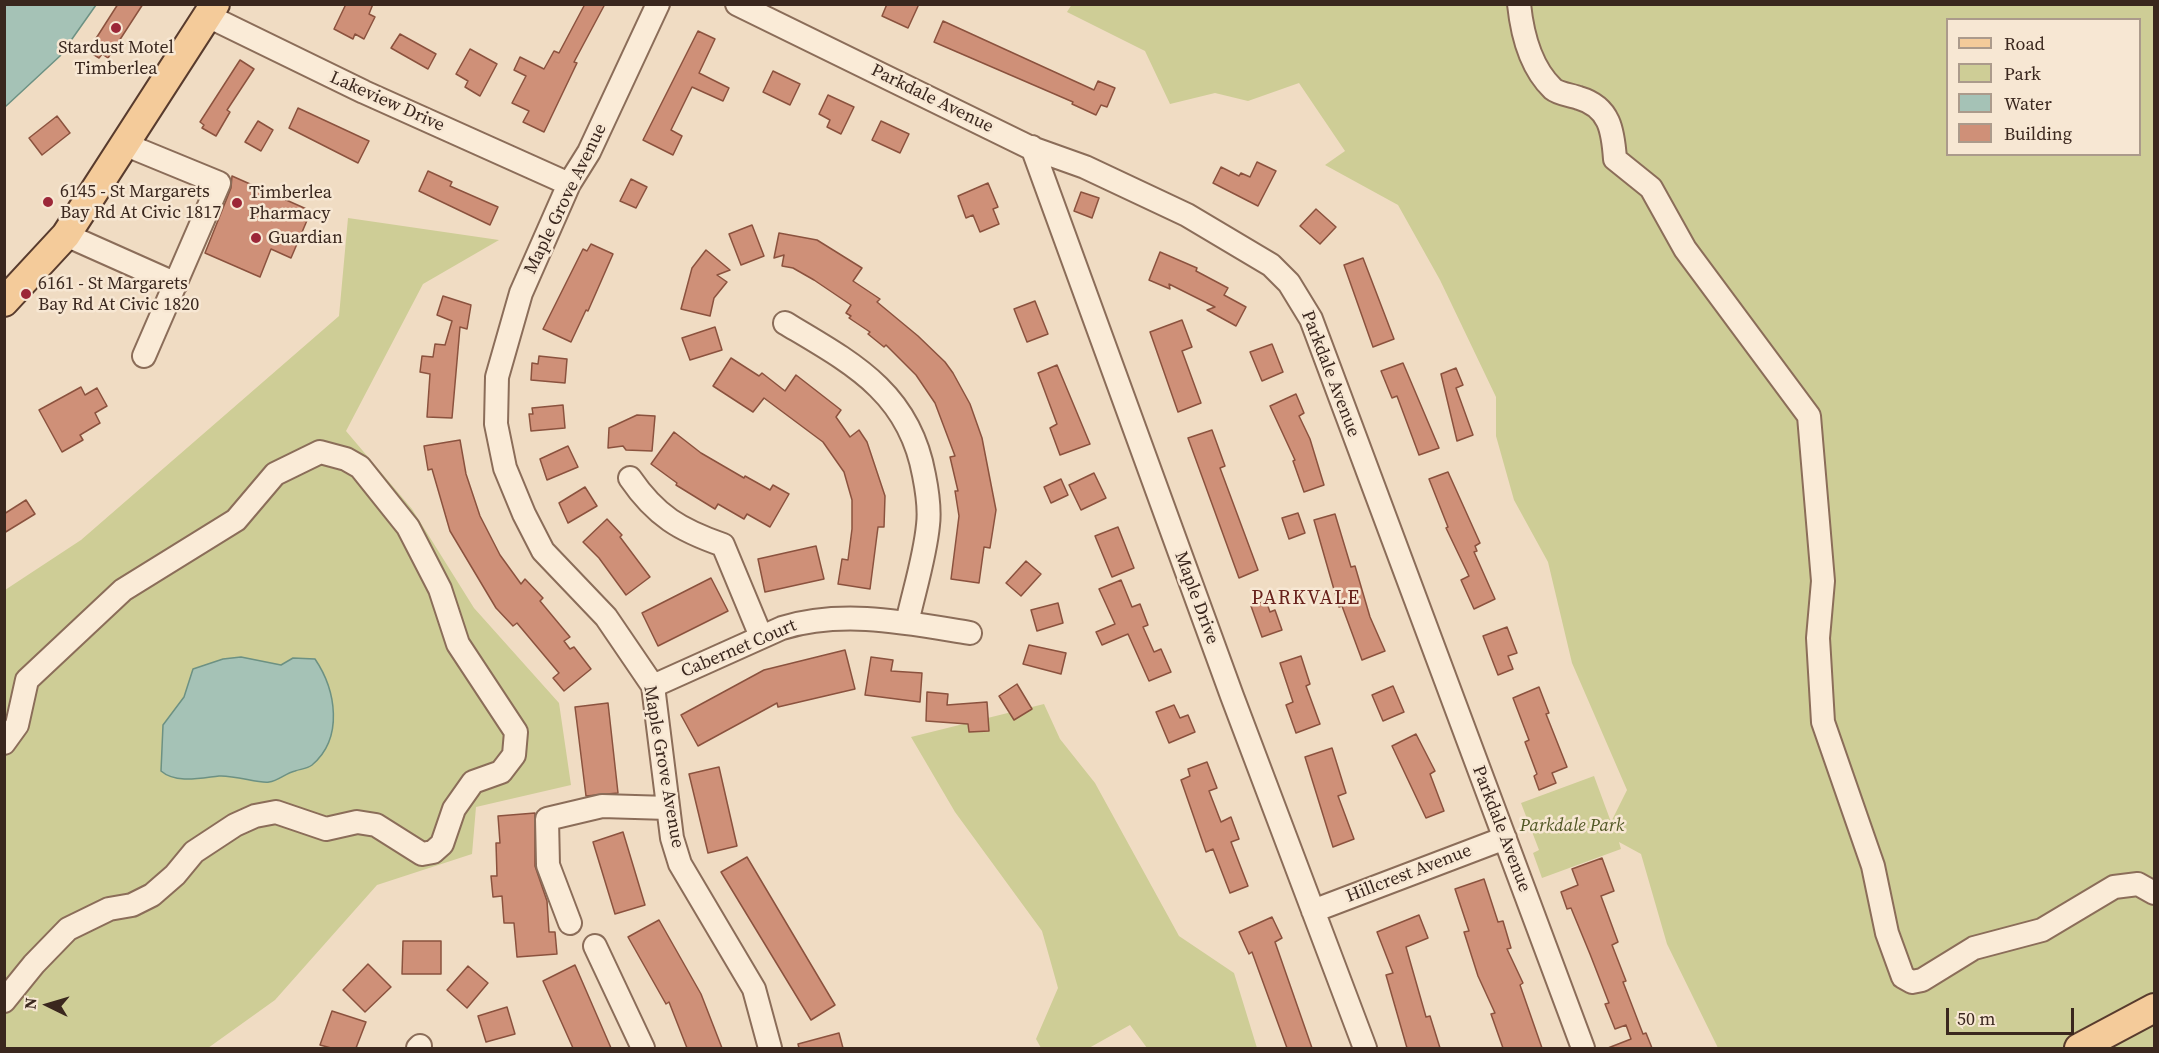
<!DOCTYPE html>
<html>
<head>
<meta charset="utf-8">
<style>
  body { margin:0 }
  #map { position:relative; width:2159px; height:1053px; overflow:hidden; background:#f0dcc3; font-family:"Source Serif 4",serif }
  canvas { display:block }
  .frame { position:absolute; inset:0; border:6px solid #3a271e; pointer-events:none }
  .legend { position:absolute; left:1946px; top:18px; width:195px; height:138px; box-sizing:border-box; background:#f7e7d3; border:2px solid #ab9a8b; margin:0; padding:8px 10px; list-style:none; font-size:18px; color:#3a271e }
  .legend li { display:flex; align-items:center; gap:12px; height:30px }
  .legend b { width:30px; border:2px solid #ab9a8b }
  .north { position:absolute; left:18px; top:975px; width:60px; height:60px; -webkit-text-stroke:4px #f7e7d3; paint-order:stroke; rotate:275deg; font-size:16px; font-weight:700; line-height:24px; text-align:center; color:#3a271e }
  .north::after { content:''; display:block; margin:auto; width:21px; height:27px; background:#3a271e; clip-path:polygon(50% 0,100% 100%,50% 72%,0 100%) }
  .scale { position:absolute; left:1946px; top:1008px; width:128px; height:27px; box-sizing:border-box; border:3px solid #3a271e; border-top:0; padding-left:8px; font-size:18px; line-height:21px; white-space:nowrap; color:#3a271e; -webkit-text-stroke:4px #f7e7d3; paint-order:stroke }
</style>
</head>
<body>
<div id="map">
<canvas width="2159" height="1053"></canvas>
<div class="frame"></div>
<ul class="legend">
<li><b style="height:8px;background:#f4cb9a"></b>Road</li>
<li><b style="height:16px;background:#cecd96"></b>Park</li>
<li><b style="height:16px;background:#a5c2b6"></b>Water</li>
<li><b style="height:16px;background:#cf9078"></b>Building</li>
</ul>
<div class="north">N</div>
<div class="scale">50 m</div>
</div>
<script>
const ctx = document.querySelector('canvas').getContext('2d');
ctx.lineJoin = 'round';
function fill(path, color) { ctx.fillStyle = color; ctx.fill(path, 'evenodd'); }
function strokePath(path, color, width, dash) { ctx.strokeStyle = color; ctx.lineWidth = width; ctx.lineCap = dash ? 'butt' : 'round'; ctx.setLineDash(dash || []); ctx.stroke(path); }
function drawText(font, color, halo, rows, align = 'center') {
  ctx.font = font + ' "Source Serif 4",serif'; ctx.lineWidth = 5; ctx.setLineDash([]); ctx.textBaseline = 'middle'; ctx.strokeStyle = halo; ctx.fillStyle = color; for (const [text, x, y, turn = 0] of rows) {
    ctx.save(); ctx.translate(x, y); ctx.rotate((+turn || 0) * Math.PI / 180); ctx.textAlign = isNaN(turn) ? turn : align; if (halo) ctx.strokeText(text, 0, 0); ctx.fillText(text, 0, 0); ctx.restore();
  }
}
fill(new Path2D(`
  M1072,4l1082,1v1043h-436l-51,-104 -26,-90 -22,-12 2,7 -79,29 -9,-25 6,-3 -18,-47 73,-27 17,46 16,-32 -55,-127 -24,-101 -34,-62 -18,-64v-39l-56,-117 -42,-75 -73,-40 20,-14 -46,-68 -51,18 -33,-8 -45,11 -25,-53 -78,-39zM1948,20h192v134h-192z
  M348,218l151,22 -76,44 -77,147 66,78 62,99 85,95 12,82 -95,22 -4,47 -95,31 -102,115 -67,48h-203v-458l76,-50 258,-224z
  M1044,704l16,35 35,44 84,153 55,37 23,75h-110l-17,-23 -41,23h-48l-5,-9 22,-51 -16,-57 -87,-119 -44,-75z`), '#cecd96');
const water = new Path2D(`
  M5,4l91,1 -36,51 -55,51z
  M241,657l40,8 12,-7 22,1c21,31 29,79 -3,106 -5,4 -12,4 -17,6 -9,2 -17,10 -26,11 -9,2 -34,-7 -50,-6 -18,2 -43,8 -58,-5l2,-46 21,-28 9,-28 30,-10z`);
fill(water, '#a5c2b6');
strokePath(water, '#6c9183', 1.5);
const building = new Path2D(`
  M118,4h25l-35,54 -6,-4 -3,4 -11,-7z
  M346,4h27l-4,10 6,3 -11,22 -9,-5 -2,5 -19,-10z
  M585,4h20l-31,58 3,1 -33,69 -21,-10 6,-11 -17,-8 14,-27 -12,-6 6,-13 24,12 10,-18 5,2z
  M887,4h32l-11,24 -26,-12z
  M943,21l151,69 4,-9 17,7 -8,19 -6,-2 -5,10 -24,-11 1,-2 -139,-60z
  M698,31l17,8 -16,34 30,15 -6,13 -31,-14 -21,43 11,6 -9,19 -30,-15z
  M400,34l36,20 -8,15 -37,-21z
  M470,49l27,15 -17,32 -15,-9 3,-6 -12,-7z
  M240,60l14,9 -27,41 3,2 -14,24 -14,-8 2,-3 -4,-3z
  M773,71l27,13 -10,21 -27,-13z
  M828,95l26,12 -13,27 -14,-7 3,-7 -11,-6z
  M298,108l71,33 -11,22 -69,-35z
  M57,116l13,17 -28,22 -13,-17z
  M258,121l15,9 -12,21 -16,-9z
  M881,121l28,13 -9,19 -28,-13z
  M1257,162l19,9 -18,35 -45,-23 8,-16 18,9 2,-3 9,4z
  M428,171l24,11 -2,4 48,21 -8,18 -71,-34z
  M232,176l79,35 -20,47 -20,-9 -11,28 -55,-24 26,-65z
  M631,179l16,8 -11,21 -16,-7z
  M988,183l10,24 -5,2 6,15 -19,8 -7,-17 -7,3 -8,-22z
  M1081,192l18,6 -7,20 -18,-7z
  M1316,209l20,18 -16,17 -20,-18z
  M752,225l12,31 -23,9 -12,-31z
  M779,233l38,7 45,28 -9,13 27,18 -3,3 41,34 27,26 8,11 17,31 12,34 14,72 -6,38 -6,-1 -5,36 -28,-4 8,-63 -4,-25h3l-8,-34 5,-1 -20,-53 -19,-28 -30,-30 -2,2 -16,-13 2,-2 -21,-14 2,-2 -5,-3 5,-8 -37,-25 -21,-12 -11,-2 2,-11 -10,3z
  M591,244l22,10 -25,57 -2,-1 -15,32 -28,-13 40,-80 4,2z
  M706,250l24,20 -13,5 10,7 -13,16 -4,18 -29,-7 11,-41z
  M1160,252l37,16 -1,3 32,17 -4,7 22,12 -10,19 -29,-16 8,-3 -46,-23 1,5 -21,-9z
  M1363,258l31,81 -21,8 -29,-82z
  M443,296l28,9 -4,24 -7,-2 -8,91 -25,-1 3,-43 -10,-2 2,-16 11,1 2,-13 10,1 7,-24 -15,-6z
  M1035,301l13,33 -21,8 -13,-33z
  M1182,320l10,27 -10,4 19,52 -23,9 -28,-80z
  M715,327l7,23 -32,10 -8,-22z
  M1272,344l11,28 -21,9 -12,-29z
  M539,356l28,3 -2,24 -34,-3 1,-17 6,1z
  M731,358l28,18 3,-3 23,18 11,-16 45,35 -5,7 14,20 9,-7 8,12 18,54 -1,31h-6l-8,62 -32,-5 4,-25 6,1 4,-31v-29l-8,-28 -21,-30 -59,-44 -11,14 -40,-26z
  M1403,363l36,85 -20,7 -22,-59 -5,2 -11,-27z
  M1057,365l33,79 -30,11 -10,-27 7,-4 -19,-51z
  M1456,368l7,17 -7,3 17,47 -16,6 -16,-67z
  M81,387l4,8 12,-7 10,18 -12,7 5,10 -20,12 3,5 -21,12 -23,-42z
  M1296,394l8,19 -5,3 11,23 14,46 -20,7 -11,-31 2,-1 -25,-54z
  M563,405l2,23 -34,3 -2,-17h4l-1,-6z
  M637,415l18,1 -3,35 -26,-1 -3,-4 -15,2 1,-20z
  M1212,430l13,36 -5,2 38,102 -19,8 -51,-140z
  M674,432l27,21 43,25 1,-2 25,14 3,-5 16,9 -19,33 -23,-13 -3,5 -26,-15 -3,5 -39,-24 1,-2 -26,-19z
  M460,440l6,34 14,42 20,39 21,29 4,-5 18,19 -3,3 30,36 -6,4 6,8 4,-2 17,22 -27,22 -11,-13 6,-5 -42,-50 -4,3 -17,-18 -46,-77 -18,-62 -4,1 -4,-24z
  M568,446l10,21 -31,13 -7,-21z
  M1448,472l32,71 -5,3 2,5 -3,1 21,47 -21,10 -13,-29 8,-4 -23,-48 2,-1 -19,-48z
  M1094,473l12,25 -25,12 -12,-25z
  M1061,479l7,16 -17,8 -7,-16z
  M585,487l12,19 -29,17 -9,-20z
  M26,500l9,14 -31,19v-19z
  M1298,513l7,20 -16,6 -7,-21z
  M1335,514l16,53 4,-1 15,51 15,34 -23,9 -20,-54 -3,1 -25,-87z
  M607,519l15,16 -2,2 30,40 -24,18 -27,-37 -16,-16z
  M1118,527l16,41 -22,9 -17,-41z
  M816,546l8,33 -59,13 -7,-33z
  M1026,561l15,13 -20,22 -15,-13z
  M711,578l17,33 -70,35 -16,-33z
  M1121,580l11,27 8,-3 8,21 -5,2 11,25 7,-3 10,23 -22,9 -21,-47 -26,11 -6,-13 19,-8 -16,-35z
  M1266,601l4,11 5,-2 7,20 -20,7 -11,-31z
  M1058,603l5,20 -26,8 -6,-21z
  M1507,627l10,26 -9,3 5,13 -15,6 -15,-39z
  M1029,645l37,8 -5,21 -38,-10z
  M845,650l10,39 -77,18 -1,-4 -79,43 -17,-31 83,-45z
  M1301,656l9,28 -4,2 14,38 -24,9 -10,-28 7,-3 -13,-39z
  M871,657l22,3 -2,11 31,2 -2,29 -55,-7z
  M1017,684l15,25 -18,11 -15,-24z
  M1393,686l11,26 -21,9 -11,-26z
  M1539,687l10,26 -3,1 21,53 -15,6 4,10 -17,7 -5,-14 3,-2 -12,-32 4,-2 -16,-42z
  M927,692l21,2 -1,11 40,-3 2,29 -20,1 -1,-8 -42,-3z
  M608,703l10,90 -32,3 -11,-89z
  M1174,705l6,13 8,-3 7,17 -26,11 -13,-31z
  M1416,734l19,37 -5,3 14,37 -18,7 -34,-72z
  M1332,748l14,45 -8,3 16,43 -21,8 -28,-90z
  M1207,762l10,26 -8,3 12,31 10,-5 8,22 -8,3 17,44 -18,7 -17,-44 -7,3 -25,-72 9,-4 -2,-7z
  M719,767l18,79 -29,7 -19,-79z
  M535,813v53l12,35 2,31h6l2,22 -40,3 -3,-34h-10l-2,-27 -9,1 -2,-21h6l-1,-33h4l-2,-27z
  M623,832l22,73 -30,9 -22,-72z
  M747,857l88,148 -24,15 -90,-148z
  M1602,858l12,33 -13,5 17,46 -6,3 14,36 -3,1 20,52 3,-1 6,15h-44l23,-9 -5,-14 -11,4 -10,-25 4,-1 -19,-49 -19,-46 -4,1 -6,-17 17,-7 -6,-16z
  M1484,879l14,43 5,-1 8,27 -4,1 16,34 -3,2 22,63h-39l-12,-34 4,-1 -17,-37 -14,-44 5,-1 -14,-42z
  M1419,915l9,23 -22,9 20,70 4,-1 10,32h-33l-21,-73 7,-2 -16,-41z
  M1272,917l10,21 -7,4 37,106h-25l-35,-96 -3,2 -10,-22z
  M659,920l42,74 21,54h-35l-18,-46 -3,2 -38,-67z
  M403,941h38v33h-39z
  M368,964l23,23 -26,25 -22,-22z
  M575,965l36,83h-38l-30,-67z
  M468,966l20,17 -21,25 -20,-18z
  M507,1007l8,27 -29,8 -8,-26z
  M332,1011l34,11 -10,26h-25l-11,-3z
  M839,1033l4,15h-44l-1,-4z`);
fill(building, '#cf9078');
strokePath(building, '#8b523e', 1.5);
const minor = new Path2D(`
  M658,4l-69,148 -20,32 -48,109 -24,84 -1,47 9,44 19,46 19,37 63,66 47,69 19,152 8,26 74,125 16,59
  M737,4l292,143 56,20 102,48 84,50 18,18 22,36 272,729
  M1519,4c3,29 12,64 34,85 6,5 18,6 26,9 31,9 34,33 36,61l36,29 34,61 124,167 14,165 -5,57 5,84 50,144 14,67 16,44 9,5 10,-2 52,-32 68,-18 72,-43 24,-3 16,9
  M208,16l156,76 205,92
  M124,144l95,39 -75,173
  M1032,147l200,549 133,352
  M66,235l110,49
  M785,323c67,40 124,69 139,152 3,15 6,34 4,50 -3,32 -14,66 -21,98
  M630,478c26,38 50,52 93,67l37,89 -3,5
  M653,686l129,-58c62,-19 126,-5 188,5
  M4,743l13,-18 10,-45 96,-90 113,-70 39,-46 45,-22 26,7 14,8 48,60 32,62 18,55 58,88 -2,23 -13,17 -28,10 -19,27 -12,35 -9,8 -11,2 -46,-29 -19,-3 -31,7 -50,-17 -21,4 -20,9 -41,27 -19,23 -23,20 -20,10 -23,4 -41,20 -34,35 -30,37
  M1313,911l192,-73
  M570,923l-22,-58 -1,-46 55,-13 66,2
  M595,946l48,102
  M418,1048l2,-2`);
const major = new Path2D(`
  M4,302l62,-67 149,-231
  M2079,1048l75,-40`);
strokePath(minor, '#8b6d59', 26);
strokePath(major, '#583b2d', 32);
strokePath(minor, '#faebd7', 22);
strokePath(major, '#f4cb9a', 28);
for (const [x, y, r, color] of [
  [116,28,6,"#9c2738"],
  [48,202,6,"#9c2738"],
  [237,203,6,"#9c2738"],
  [256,238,6,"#9c2738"],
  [26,294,6,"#9c2738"]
]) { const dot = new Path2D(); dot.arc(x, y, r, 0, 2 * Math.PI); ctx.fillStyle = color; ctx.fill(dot); strokePath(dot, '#f7e7d3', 2); }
drawText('18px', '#3a271e', '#f7e7d3', [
  ["Stardust Motel",116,48,"center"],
  ["Timberlea",116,69,"center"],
  ["6145 - St Margarets",60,192],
  ["Bay Rd At Civic 1817",60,213],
  ["Timberlea",249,193],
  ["Pharmacy",249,214],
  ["Guardian",268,238],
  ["6161 - St Margarets",38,284],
  ["Bay Rd At Civic 1820",38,305]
], 'left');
drawText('18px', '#3a271e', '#f7e7d3', [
  ["Parkdale Avenue",932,99,26],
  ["Lakeview Drive",387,102,24],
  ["Maple Grove Avenue",566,199,-64],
  ["Parkdale Avenue",1330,374,69],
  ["Maple Drive",1196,598,70],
  ["Cabernet Court",739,649,-23],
  ["Maple Grove Avenue",663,767,80],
  ["Parkdale Avenue",1501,829,69],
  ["Hillcrest Avenue",1409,874,-21]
]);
drawText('italic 18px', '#515724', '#f7e7d3', [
  ["Parkdale Park",1572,826]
]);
ctx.letterSpacing = '1.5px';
drawText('20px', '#68211c', '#f7e7d3', [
  ["PARKVALE",1306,599]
]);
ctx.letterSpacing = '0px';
</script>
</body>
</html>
